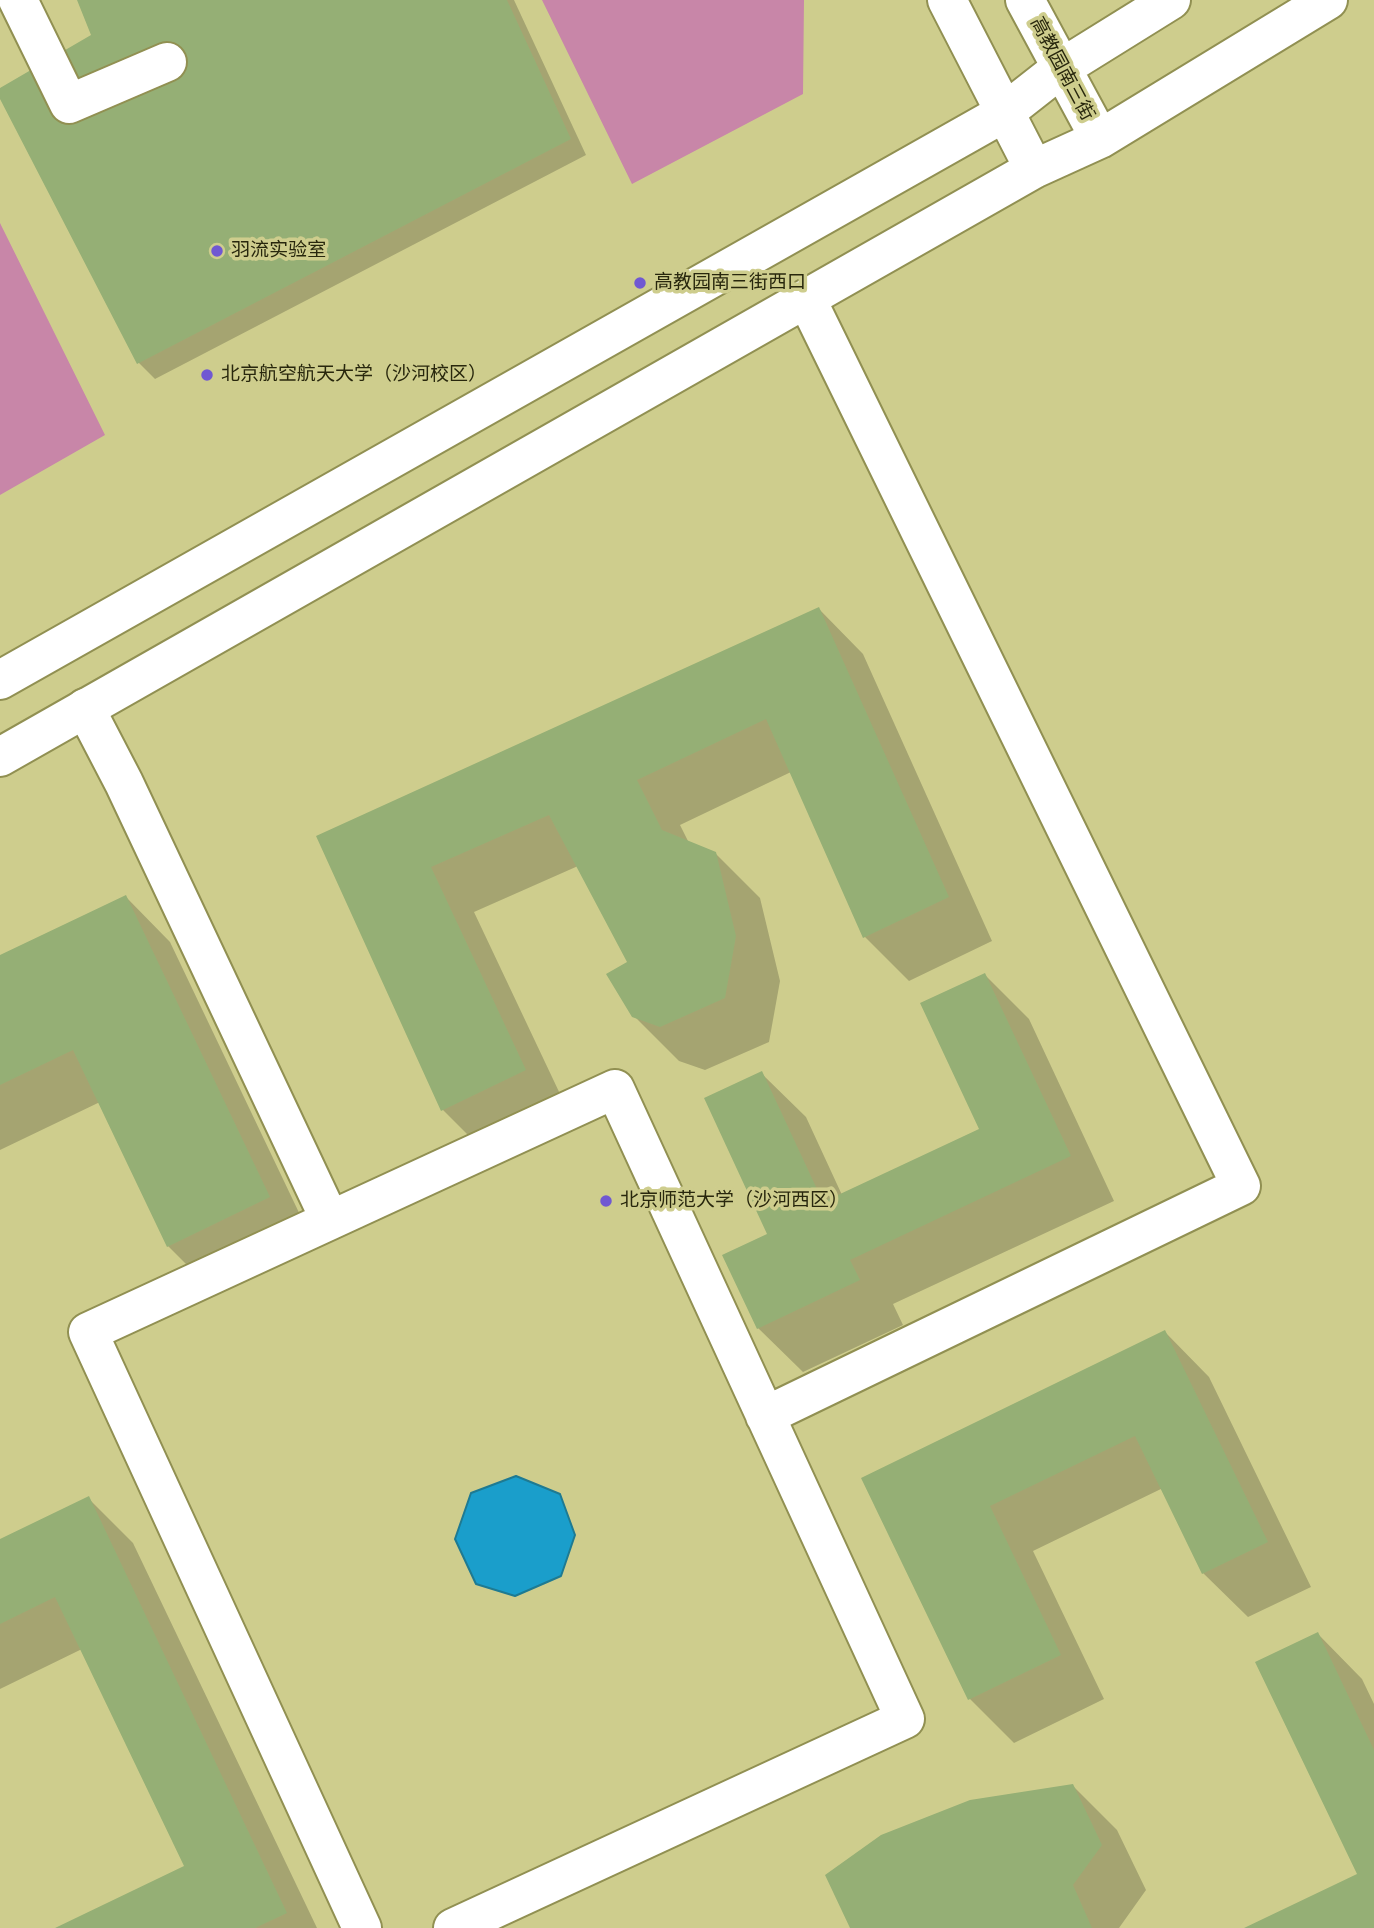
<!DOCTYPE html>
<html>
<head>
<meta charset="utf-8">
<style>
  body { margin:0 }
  canvas { display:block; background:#cecd8d }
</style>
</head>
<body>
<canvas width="1374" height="1928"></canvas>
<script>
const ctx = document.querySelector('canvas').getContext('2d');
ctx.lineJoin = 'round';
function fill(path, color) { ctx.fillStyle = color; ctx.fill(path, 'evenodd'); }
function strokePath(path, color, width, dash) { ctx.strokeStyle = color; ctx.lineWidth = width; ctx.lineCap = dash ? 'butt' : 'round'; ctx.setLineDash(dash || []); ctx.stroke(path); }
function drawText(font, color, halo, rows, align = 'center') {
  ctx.font = font + ' "PT Sans Narrow","Noto Sans SC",sans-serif'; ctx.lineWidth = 7; ctx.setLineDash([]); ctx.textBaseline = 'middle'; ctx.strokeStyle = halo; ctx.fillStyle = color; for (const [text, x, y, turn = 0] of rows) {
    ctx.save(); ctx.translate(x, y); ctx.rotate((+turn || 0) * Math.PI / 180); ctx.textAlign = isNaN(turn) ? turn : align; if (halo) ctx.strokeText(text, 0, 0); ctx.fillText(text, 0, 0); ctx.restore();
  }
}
fill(new Path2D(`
  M542,0h262l-1,94 -171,90z
  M0,223l105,212 -105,60z`), '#c886a8');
const water = new Path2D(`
  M516,1476l44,18 15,41 -14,41 -46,20 -39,-12 -21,-45 16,-46z`);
fill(water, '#1a9ecb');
strokePath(water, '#1e7a92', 2);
fill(new Path2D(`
  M79,0h435l72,155 -431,224 -16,-16 -139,-268v-5l93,-54z
  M819,609l44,45 129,287 -83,40 -44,-44 -74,-165 -111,53 9,18 26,10 45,45 20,83 -11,61 -64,28 -26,-9 -45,-45 -5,-53 -51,-97 -104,46 96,203 -83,39 -44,-44 -125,-273z
  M126,897l44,45 143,300 -101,48 -44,-44 -68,-144 -100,48v-193z
  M985,975l44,44 85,182 -221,103 10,21 -100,47 -45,-44 12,-93 -9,-162 45,44 36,78 139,-65z
  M1165,1332l44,45 102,210 -63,30 -45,-44 -40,-85 -130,63 71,148 -90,44 -44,-44 -107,-220z
  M89,1499l44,44 184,385h-258l127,-61 -104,-218 -82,40v-148z
  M1318,1634l44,45 12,25v224h-126l111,-53z
  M1073,1786l44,44 29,60 -27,38h-267z`), '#0003');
fill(new Path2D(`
  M77,0h430l64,139 -434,225 -137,-265v-11l91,-53z
  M819,607l130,290 -86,41 -97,-219 -129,61 25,50 54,22 20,84 -11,62 -65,29 -28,-10 -26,-43 21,-12 -78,-147 -118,52 95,203 -85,41 -125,-275z
  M126,895l144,302 -103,50 -94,-197 -73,35v-130z
  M985,973l86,183 -221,104 10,20 -103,49 -35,-74 45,-21 -63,-136 58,-27 61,131 156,-73 -59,-126z
  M1165,1330l103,212 -66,32 -67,-138 -145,70 71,149 -93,45 -107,-222z
  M89,1496l198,417 -32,15h-200l129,-62 -129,-269 -55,27v-85z
  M1318,1632l56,118v178h-130l113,-54 -102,-212z
  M1073,1784l29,61 -29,40 19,43h-242l-25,-53 56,-40 89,-35z`), '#95af75');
const street = new Path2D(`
  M18,0l51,104 98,-42
  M85,708l39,75 206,437
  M765,1416l476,-230 -434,-886
  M362,1928l-274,-596 527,-243 290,630 -452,209`);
const secondary = new Path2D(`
  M947,0l87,169
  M1025,0l75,139
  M0,680l1004,-567 56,-44 111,-69
  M0,757l1034,-588 66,-30 228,-139`);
strokePath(street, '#919052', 42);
strokePath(secondary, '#919052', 42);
strokePath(street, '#fff', 38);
strokePath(secondary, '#fff', 38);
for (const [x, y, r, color] of [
  [217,251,7,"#7058d2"],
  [640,283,7,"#7058d2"],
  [207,375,7,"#7058d2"],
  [606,1201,7,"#7058d2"]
]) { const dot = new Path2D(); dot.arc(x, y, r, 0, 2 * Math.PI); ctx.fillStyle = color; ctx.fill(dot); strokePath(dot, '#cecd8d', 2.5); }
drawText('19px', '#28270d', '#cecd8d', [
  ["高教园南三街",1062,69,62]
]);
drawText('19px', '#28270d', '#cecd8d', [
  ["羽流实验室",231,251],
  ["高教园南三街西口",654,283],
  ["北京航空航天大学（沙河校区）",221,375],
  ["北京师范大学（沙河西区）",620,1201]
], 'left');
</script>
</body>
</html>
